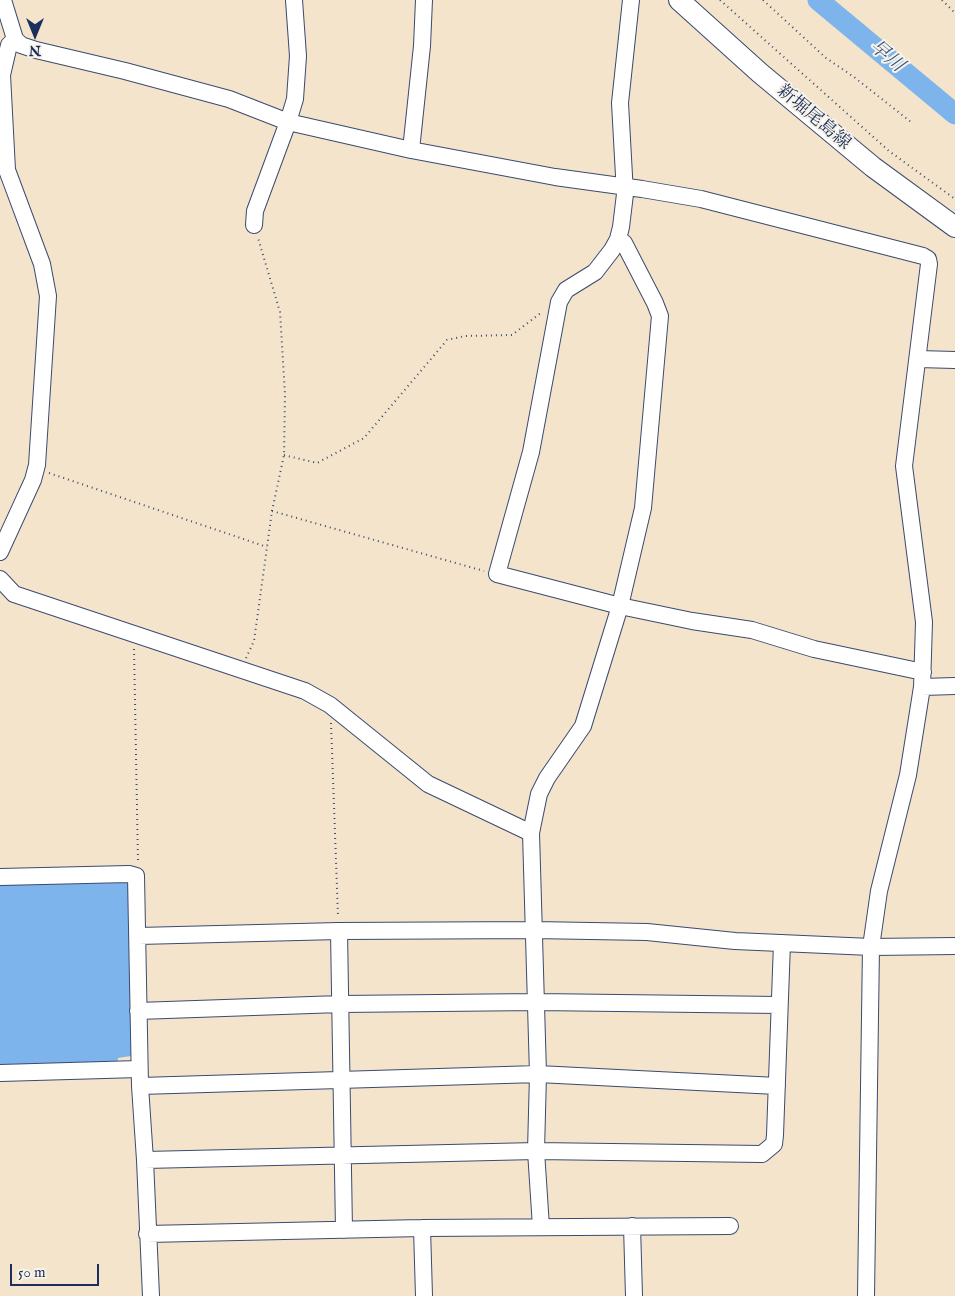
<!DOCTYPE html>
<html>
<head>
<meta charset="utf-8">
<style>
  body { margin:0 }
  #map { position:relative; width:955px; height:1296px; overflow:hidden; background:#f3e4cb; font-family:"IM FELL English",serif }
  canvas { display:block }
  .north { position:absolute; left:10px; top:10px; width:50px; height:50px; -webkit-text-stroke:4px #f7f3e8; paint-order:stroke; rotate:180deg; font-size:14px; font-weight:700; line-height:20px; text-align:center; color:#1b2f5e }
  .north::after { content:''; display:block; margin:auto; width:18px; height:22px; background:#1b2f5e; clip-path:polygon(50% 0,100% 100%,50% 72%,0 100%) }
  .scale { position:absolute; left:10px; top:1264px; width:89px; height:22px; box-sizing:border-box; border:2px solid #1b2f5e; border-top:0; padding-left:6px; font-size:15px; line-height:18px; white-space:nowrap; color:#1b2f5e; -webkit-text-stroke:4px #f7f3e8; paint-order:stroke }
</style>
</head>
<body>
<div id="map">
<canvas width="955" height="1296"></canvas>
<div class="north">N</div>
<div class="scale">50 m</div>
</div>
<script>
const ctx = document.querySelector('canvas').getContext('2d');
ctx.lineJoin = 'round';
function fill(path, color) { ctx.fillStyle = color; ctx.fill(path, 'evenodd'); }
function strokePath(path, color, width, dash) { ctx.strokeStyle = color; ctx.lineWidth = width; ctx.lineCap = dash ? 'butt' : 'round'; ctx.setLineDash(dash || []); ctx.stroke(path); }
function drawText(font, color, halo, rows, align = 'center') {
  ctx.font = font + ' "IM FELL English","Noto Serif JP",serif'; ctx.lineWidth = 4; ctx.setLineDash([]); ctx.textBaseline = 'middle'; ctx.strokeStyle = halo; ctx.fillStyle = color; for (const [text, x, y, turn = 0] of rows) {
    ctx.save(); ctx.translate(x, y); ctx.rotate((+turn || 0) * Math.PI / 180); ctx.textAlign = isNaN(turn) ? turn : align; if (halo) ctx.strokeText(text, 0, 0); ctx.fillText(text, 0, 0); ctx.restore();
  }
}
fill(new Path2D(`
  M127,883l2,5 2,168 -13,2 -1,8 -117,3v-185z`), '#7db4ec');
strokePath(new Path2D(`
  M818,0l137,114`), '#7db4ec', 21);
const minor = new Path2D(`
  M3,0l12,39 6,6 15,5 89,21 104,28 59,23 123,28 144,27 87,12 59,10 222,57 5,3 1,5 -25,202 20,156 -2,65 -14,88 -29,116 -8,56 -5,349
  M631,0l-11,103 5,91 -4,33 -3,12 -6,11 -17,22 -29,18 -7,12 -28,150 -34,122 123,32 72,15 60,9 62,19 109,23
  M411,150l11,-104 2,-46
  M254,225l1,-14 33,-89 7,-23 3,-43 -4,-56
  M918,359l37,1
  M0,552l33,-72 4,-15 11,-169 -6,-32 -35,-94 -5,-95 7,-30 6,-6
  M0,579l14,15 291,97 25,14 98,79 103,49
  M922,687l33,-1
  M0,877l129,-3 7,2 4,210 5,74 6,136
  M339,931l5,299
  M138,936l201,-5 195,-1 113,2 88,9 136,6 84,-1
  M138,1011l202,-7 197,-2 242,3
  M0,1073l139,-4
  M140,1086l398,-12 239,12
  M145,1160l391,-9 226,3 12,-10 1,-9 7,-192
  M632,1226l2,70
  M541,1227l-5,-76 2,-77 -7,-241 8,-39 8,-16 36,-52 37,-120 23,-98 17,-192 -5,-13 -31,-60 -6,-4
  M422,1228l2,68
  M147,1234l275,-6 308,-2`);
const major = new Path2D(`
  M679,0l81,73 113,94 82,60`);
strokePath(minor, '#3b4a6e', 18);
strokePath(major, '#3b4a6e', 22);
strokePath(new Path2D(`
  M720,0l169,151 66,48
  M763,0l63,58 28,19 57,45
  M942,0l13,13
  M284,455l33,8 47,-25 83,-98 18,-4 47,-1 30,-23
  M49,473l218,74
  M272,511l212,60
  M134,649l4,213
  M246,658l8,-17 18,-130 12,-56 1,-61 -5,-82 -22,-74
  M331,723l7,193`), '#3b4a6e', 2, [1, 4]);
strokePath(minor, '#fff', 16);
strokePath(major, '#fff', 20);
drawText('18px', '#1b2f5e', '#f7f3e8', [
  ["新堀尾島線",813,118,40]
]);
drawText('italic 19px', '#385789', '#f7f3e8', [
  ["早川",886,57,40]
]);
</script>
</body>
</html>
